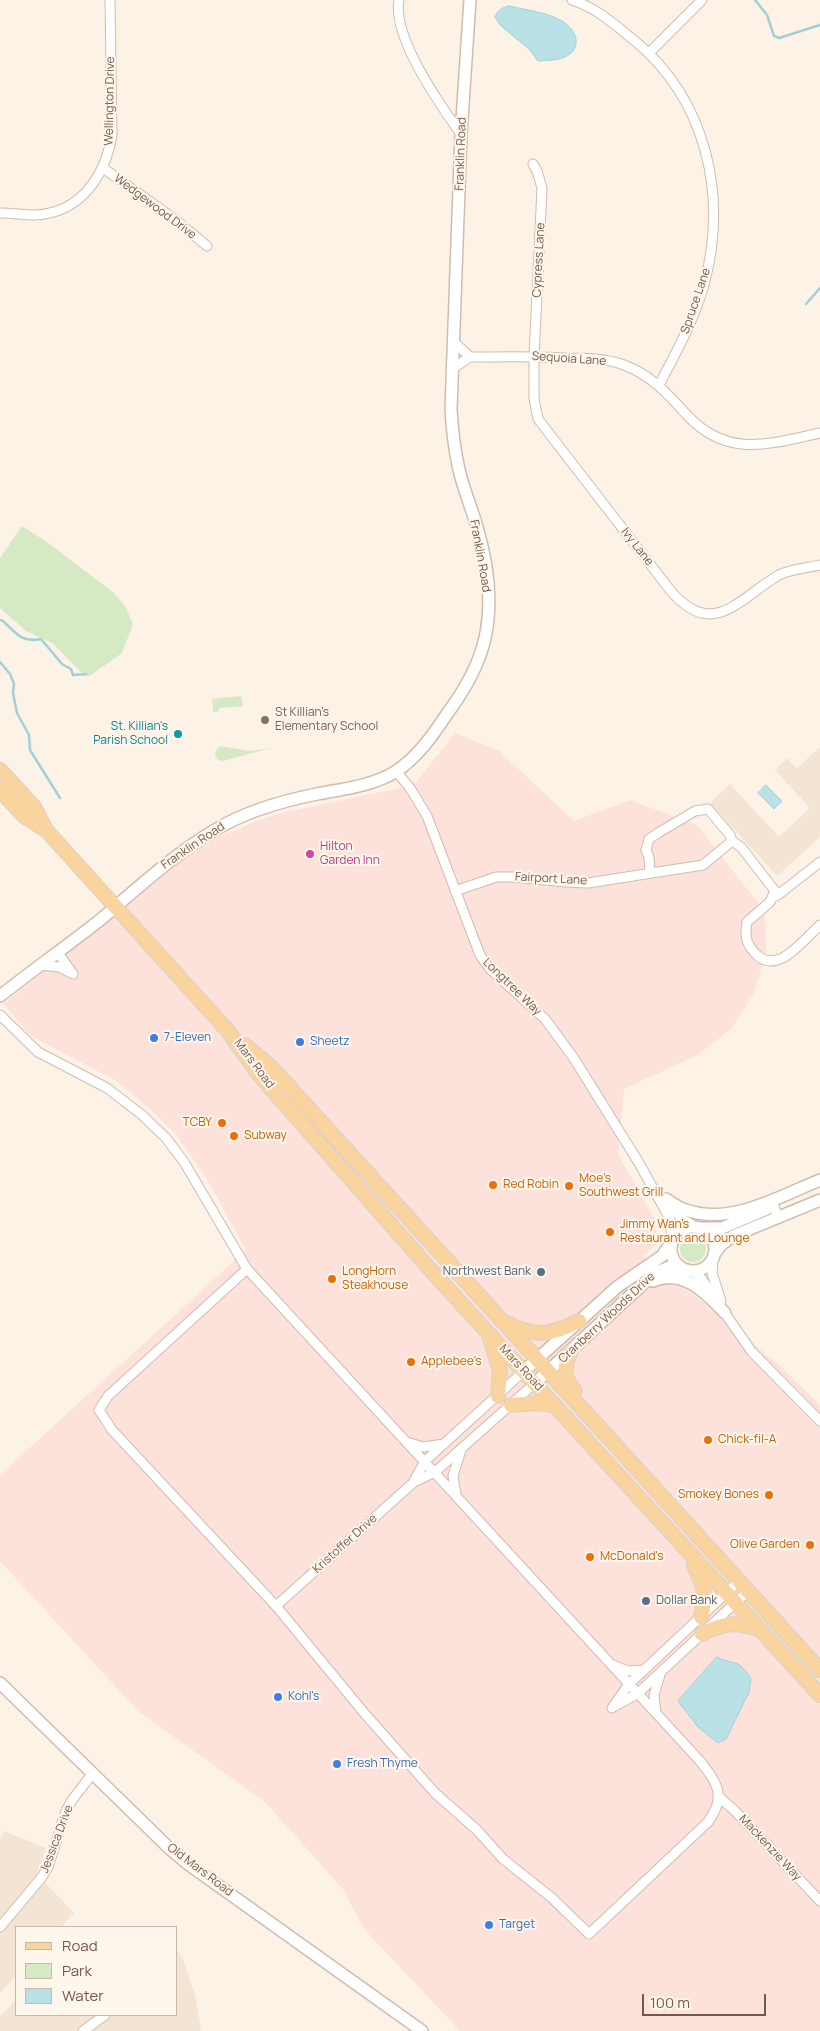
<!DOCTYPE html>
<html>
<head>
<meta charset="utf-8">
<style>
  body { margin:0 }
  #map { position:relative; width:820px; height:2031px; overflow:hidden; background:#fcf2e6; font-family:Manrope,sans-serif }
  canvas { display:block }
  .legend { position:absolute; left:15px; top:1926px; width:162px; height:90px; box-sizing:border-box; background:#fff7ec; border:1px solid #c8b7ac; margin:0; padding:6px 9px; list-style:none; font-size:15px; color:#75584b }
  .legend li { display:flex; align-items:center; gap:10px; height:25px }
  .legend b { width:25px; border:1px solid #c8b7ac }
  .scale { position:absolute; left:642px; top:1994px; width:124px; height:22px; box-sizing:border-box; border:2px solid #75584b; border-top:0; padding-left:6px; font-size:15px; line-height:18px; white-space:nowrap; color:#75584b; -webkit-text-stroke:4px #fff7ec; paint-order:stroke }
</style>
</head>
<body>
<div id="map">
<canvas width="820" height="2031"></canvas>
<ul class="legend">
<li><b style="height:6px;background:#f9d49f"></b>Road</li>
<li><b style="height:14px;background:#d5eac4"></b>Park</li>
<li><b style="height:14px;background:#bae1e5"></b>Water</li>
</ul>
<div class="scale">100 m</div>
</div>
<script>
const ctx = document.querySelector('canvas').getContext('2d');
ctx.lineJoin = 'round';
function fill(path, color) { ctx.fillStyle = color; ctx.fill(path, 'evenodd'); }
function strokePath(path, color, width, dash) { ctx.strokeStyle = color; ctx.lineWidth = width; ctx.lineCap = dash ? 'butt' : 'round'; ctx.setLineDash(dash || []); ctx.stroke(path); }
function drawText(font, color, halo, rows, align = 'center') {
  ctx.font = font + ' Manrope,sans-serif'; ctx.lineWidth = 4; ctx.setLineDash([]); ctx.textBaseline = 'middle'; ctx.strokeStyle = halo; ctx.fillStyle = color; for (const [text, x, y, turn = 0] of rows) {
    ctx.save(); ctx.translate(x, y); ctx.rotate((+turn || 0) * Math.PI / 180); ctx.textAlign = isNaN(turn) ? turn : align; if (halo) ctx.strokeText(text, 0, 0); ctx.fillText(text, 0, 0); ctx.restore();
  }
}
fill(new Path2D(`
  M820,747v90l-43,39 -67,-73 20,-19 49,53 31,-29 -35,-38 12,-12 10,10z
  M4,1831l42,17 -9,26 37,39 -13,14h-45v49l-16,17v-154z
  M176,1949l6,8 13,38 6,33 -1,3h-200v-15l16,-16v15h160z`), '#f4e4d4');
fill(new Path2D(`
  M455,733l44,18 75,70 56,-21 67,25 68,87 1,40 -12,41 -23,36 -34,26 -73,34 -6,65 36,64 3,26 -14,12 18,25 17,1 102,84 40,39v626h-360l-96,-102 -21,-40 -78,-87 -127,-91 -138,-150v-86l246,-225 -39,-71 -32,-46 -25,-24 -35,-29 -84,-44 -28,-32 128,-102 46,-39 37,-24 45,-19 26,-8 129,-27z`), '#fce2da');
fill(new Path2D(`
  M22,526l25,16 67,51 11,13 8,18 -11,29 -31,22 -6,1 -33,-33 -26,-12 -26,-23v-50z
  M240,696l2,2 1,8 -24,2v3l-6,1 -1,-12 1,-1z
  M220,746l31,5 20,-3 -48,13 -5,-1 -3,-4 1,-6z
  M680 1249a13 13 0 1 1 26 0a13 13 0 1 1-26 0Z`), '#d5eac4');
const water = new Path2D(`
  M509,6c17,4 38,6 53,15 14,8 22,27 3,36 -9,4 -18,3 -27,4l-9,-12 -28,-23 -6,-9c3,-7 6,-9 14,-11z
  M766,785l16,16 -8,8 -16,-16z
  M717,1657c19,10 19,-1 34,22l-2,13 -23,47 -8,4 -20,-16 -20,-26z`);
fill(water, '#bae1e5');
strokePath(water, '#a0d1d7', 1);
strokePath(new Path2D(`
  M755,0l12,15 7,21 5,2 41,-13
  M806,304l14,-16
  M0,620l3,1c13,12 18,22 38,18l21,25 9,5 2,6 13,-1
  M0,662l10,12 4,10 -1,9 4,20 12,22 1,15 30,48`), '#a0d1d7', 2.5);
const minor = new Path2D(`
  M399,0c-7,36 41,105 62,134
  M572,0c25,8 43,25 63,41 72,60 93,155 69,244 -10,35 -28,68 -45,100
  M649,53l53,-53
  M533,164l4,7 5,17 -8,169v41l4,21 132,171c43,51 69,8 109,-15 12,-6 28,-7 41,-10
  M103,168l74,53 30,25
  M0,213c12,0 24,2 35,2 46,-2 70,-39 77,-80l-2,-135
  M470,357c31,0 63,-1 94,1 20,0 42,0 60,7 27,10 44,29 62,49 41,45 83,30 134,19
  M452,369l18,-12 -17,-16
  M396,771l14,17 17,28 53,139 10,14 55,50 28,38 66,106 31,56 2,21
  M650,873l-1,-16 -3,-7 3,-11 9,-6 37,-22 13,-2 22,26 2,6
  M455,891l41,-14h18l52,5 22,1 115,-18 29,-24 9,6 34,44 -5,11 -23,20c-2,12 -2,20 7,30 22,26 48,-11 66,-27
  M773,897l5,-2 42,-33
  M58,953l15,21
  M41,965l18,2 14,7
  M0,1015l38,37 69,36 35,27 24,23 18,24 63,107 453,492c17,22 27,35 8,61l-119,112 -37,-36 -49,-39 -26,-29 -42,-37 -70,-79 -89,-108 -164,-176 -13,-20 9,-14 139,-127
  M669,1203l12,15 15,9
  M774,1206l3,10
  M713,1257l-1,16 9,28
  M688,1270l13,8 14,20
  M722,1309l30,43 68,69
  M410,1443l13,4 21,-3
  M414,1481l11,-20 99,-90
  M456,1495l-3,-19 8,-26
  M276,1606l138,-124 21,-10 100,-89
  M613,1665l14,6 16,-1
  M615,1706l22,-12 111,-103
  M612,1708l17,-24 110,-103
  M656,1713l-2,-18 6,-20
  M719,1797l16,14 85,90
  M0,1927l42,-50 6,-10 18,-56 6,-11 21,-27
  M83,2031l22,-16`);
const tertiary = new Path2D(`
  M0,996c33,-26 67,-50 100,-76 38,-32 73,-65 115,-90 31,-19 67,-29 102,-36 26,-5 55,-8 78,-22 22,-14 38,-37 52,-58 17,-23 32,-48 38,-76 8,-36 2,-77 -8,-111 -6,-21 -15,-41 -19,-62 -4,-19 -6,-37 -7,-56l10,-275 9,-134
  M666,1199c6,4 13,9 20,11 45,16 94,-14 134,-30
  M671 1249a22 22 0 1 1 44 0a22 22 0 1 1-44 0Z
  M700,1228h22l45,-19
  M714,1254l8,-10 11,-8 87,-36
  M653,1281c30,-13 53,12 72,32
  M524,1371l93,-84 45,-31 9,-13
  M535,1383l120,-110 14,-6 15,2
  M0,1683l169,165 19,16 234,167`);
const primary = new Path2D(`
  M0,770l34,37 12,23
  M0,790l24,26 22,14 182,201 33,46 175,199 384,419
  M245,1045l26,22 549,603
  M507,1323c29,15 44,12 72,-2
  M490,1338l10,33 -2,25
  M570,1353c-7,15 -6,26 5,38
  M511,1405l25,-2 19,2
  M694,1566c10,20 13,29 7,51
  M702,1634c21,-11 33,-13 56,-5`);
strokePath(minor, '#d0bcaf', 11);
strokePath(tertiary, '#d0bcaf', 14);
strokePath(primary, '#d8d0cd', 16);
strokePath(minor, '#fff', 9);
strokePath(tertiary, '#fff', 11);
strokePath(primary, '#f9d49f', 14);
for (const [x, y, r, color] of [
  [265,720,5,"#8d6e63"],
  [178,734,5,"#0f9aa8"],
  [310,854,5,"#d1479c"],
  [154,1038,5,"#3f7fe0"],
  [300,1042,5,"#3f7fe0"],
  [222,1123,5,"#e8710a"],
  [234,1136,5,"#e8710a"],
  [493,1185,5,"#e8710a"],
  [569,1186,5,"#e8710a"],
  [610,1232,5,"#e8710a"],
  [541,1272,5,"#5c6f8a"],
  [332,1279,5,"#e8710a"],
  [411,1362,5,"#e8710a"],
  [708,1440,5,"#e8710a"],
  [769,1495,5,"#e8710a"],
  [810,1545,5,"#e8710a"],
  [590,1557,5,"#e8710a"],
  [646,1601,5,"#5c6f8a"],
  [278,1697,5,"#3f7fe0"],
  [337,1764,5,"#3f7fe0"],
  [489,1925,5,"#3f7fe0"]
]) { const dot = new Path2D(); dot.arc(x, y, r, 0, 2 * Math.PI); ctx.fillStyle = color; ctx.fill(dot); strokePath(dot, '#fff7ec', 2); }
drawText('12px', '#75584b', '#fff7ec', [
  ["Wellington Drive",110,101,-89],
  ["Franklin Road",461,154,-88],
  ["Wedgewood Drive",155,207,37],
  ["Cypress Lane",539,260,-87],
  ["Spruce Lane",696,301,-71],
  ["Sequoia Lane",569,359,4],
  ["Ivy Lane",637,547,52],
  ["Franklin Road",480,556,80],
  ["Franklin Road",193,846,-34],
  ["Fairport Lane",551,879,3],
  ["Longtree Way",512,987,44],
  ["Mars Road",254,1064,53],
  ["Cranberry Woods Drive",607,1318,-43],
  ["Mars Road",521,1368,47],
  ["Kristoffer Drive",345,1544,-42],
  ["Jessica Drive",57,1839,-69],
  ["Mackenzie Way",770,1848,47],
  ["Old Mars Road",200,1870,37]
]);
drawText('12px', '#785e54', '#fff7ec', [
  ["St Killian's",275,713],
  ["Elementary School",275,727]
], 'left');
drawText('12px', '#0d838f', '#fff7ec', [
  ["St. Killian's",168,727],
  ["Parish School",168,741]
], 'right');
drawText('12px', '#b23c85', '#fff7ec', [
  ["Hilton",320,847],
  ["Garden Inn",320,861]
], 'left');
drawText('12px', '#366cbe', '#fff7ec', [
  ["7-Eleven",164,1038],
  ["Sheetz",310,1042],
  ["Kohl's",288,1697],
  ["Fresh Thyme",347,1764],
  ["Target",499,1925]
], 'left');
drawText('12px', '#c56008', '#fff7ec', [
  ["TCBY",212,1123,"right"],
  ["Subway",244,1136],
  ["Moe's",579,1179],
  ["Southwest Grill",579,1193],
  ["Red Robin",503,1185],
  ["Jimmy Wan's",620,1225],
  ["Restaurant and Lounge",620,1239],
  ["LongHorn",342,1272],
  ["Steakhouse",342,1286],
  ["Applebee's",421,1362],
  ["Chick-fil-A",718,1440],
  ["Smokey Bones",759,1495,"right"],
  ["Olive Garden",800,1545,"right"],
  ["McDonald's",600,1557]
], 'left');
drawText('12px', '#4e5e75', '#fff7ec', [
  ["Northwest Bank",531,1272],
  ["Dollar Bank",656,1601,"left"]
], 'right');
</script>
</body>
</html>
